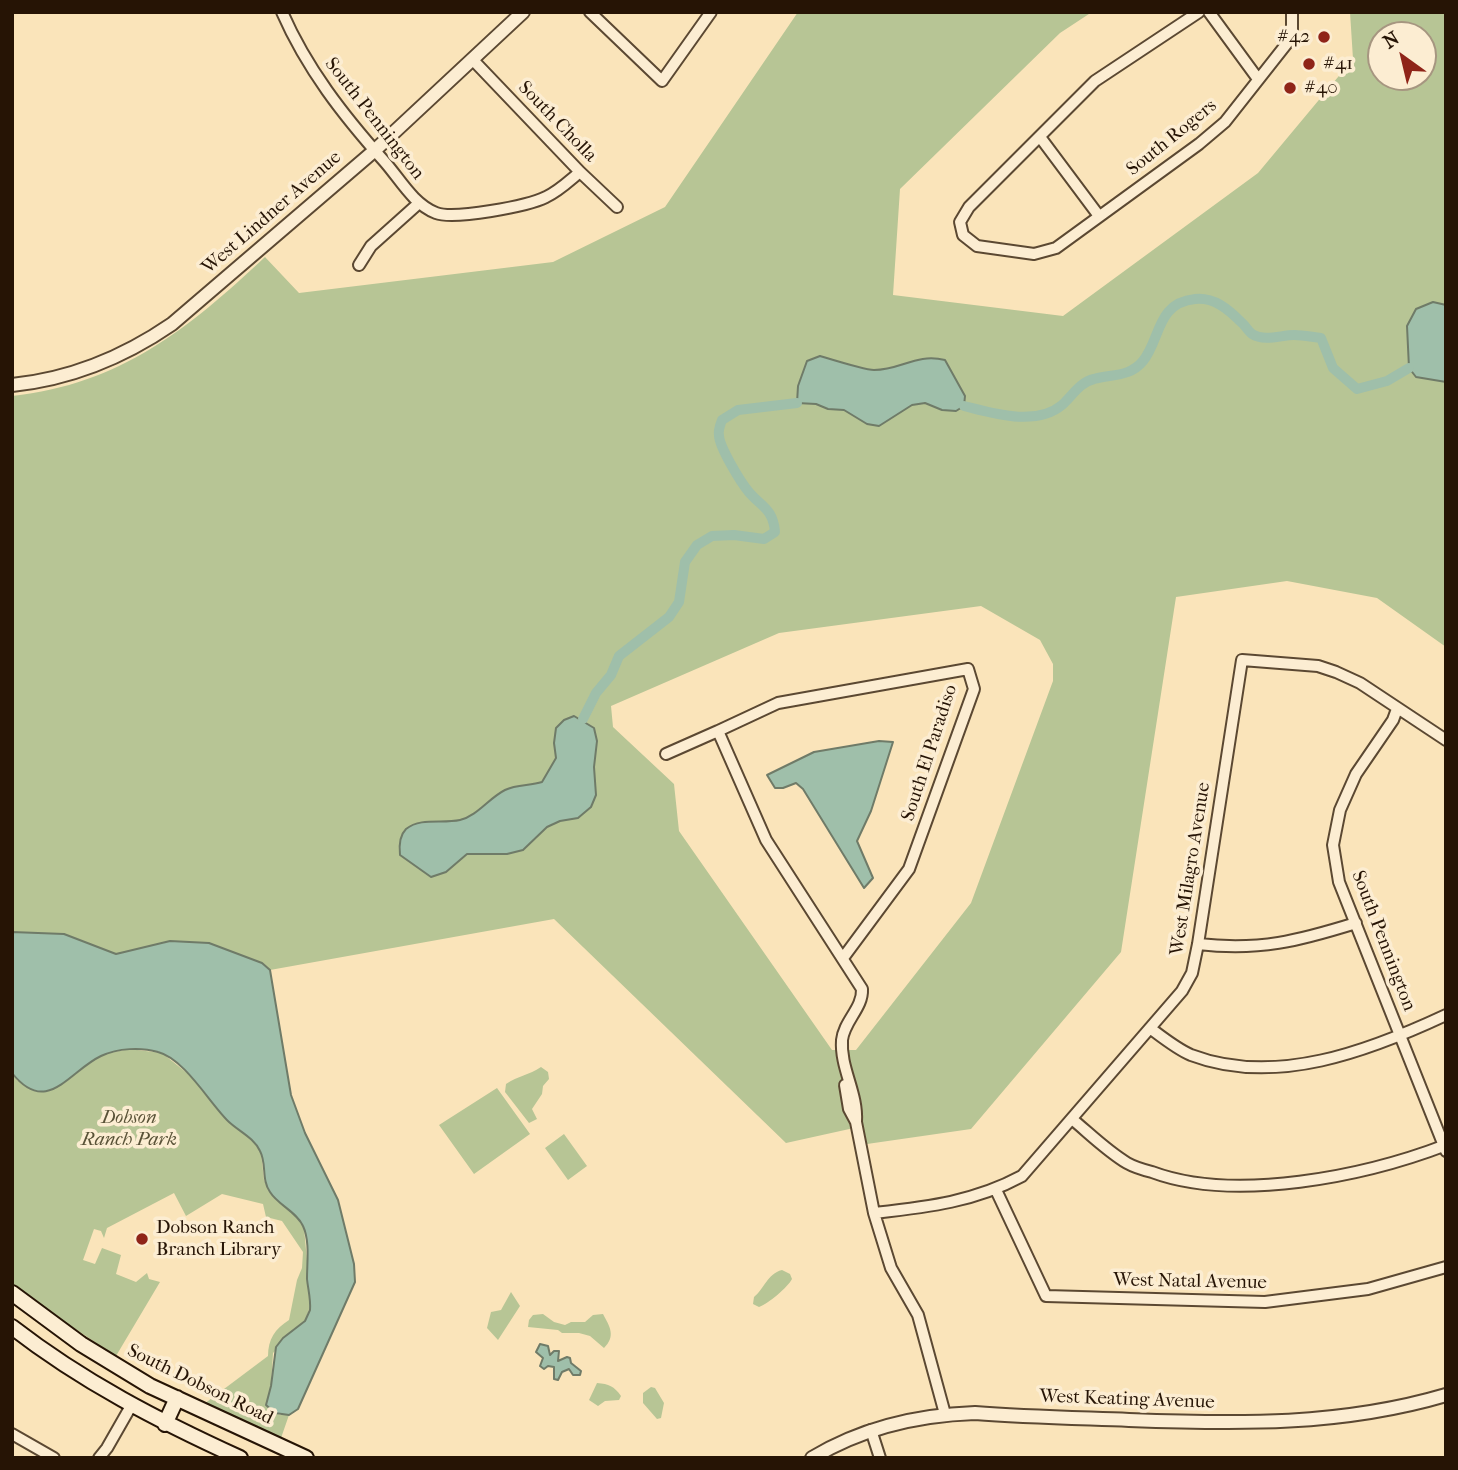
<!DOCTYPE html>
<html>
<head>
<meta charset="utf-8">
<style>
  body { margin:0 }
  #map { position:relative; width:1458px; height:1470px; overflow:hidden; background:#fae4ba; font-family:"IM FELL French Canon",serif }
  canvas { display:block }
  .frame { position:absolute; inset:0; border:14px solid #261405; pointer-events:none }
  .north { position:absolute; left:1367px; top:21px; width:70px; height:70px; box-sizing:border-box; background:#fcedd2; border:2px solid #a69680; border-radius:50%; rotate:326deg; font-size:19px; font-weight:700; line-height:28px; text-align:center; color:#261405 }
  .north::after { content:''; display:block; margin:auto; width:24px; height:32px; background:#8f2418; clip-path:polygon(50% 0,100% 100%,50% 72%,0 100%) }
</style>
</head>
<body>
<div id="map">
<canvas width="1458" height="1470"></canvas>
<div class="frame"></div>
<div class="north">N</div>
</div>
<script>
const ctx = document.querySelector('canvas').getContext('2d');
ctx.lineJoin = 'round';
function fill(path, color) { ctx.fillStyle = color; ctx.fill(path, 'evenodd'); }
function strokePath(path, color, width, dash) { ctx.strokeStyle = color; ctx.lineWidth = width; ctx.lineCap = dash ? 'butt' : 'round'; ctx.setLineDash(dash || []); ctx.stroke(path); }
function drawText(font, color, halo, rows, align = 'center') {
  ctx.font = font + ' "IM FELL French Canon",serif'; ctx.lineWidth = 7; ctx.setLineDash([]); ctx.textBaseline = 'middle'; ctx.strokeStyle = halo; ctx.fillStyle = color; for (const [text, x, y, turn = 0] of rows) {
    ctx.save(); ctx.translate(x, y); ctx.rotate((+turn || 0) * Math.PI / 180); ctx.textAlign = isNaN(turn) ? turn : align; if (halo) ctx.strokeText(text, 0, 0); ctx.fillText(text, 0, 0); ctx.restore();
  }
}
fill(new Path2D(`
  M798,12h294l-32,21 -160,156 -7,106 170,21 195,-143 95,-114 -3,-47h96v635l-69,-49 -90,-17 -111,16 -55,355 -150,177 -104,15 -4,-18 -77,17 -232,-224 -284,51 -8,-7 -53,-20 -39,-2 -54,13 -52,-20 -52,-2v-536c109,-12 176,-67 253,-139l34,36 254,-31 112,-55zM1381,35h42v42h-42zM981,606l59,34 13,24v17l-82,222 -115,147h-24l-153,-219 -5,-47 -61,-57 -2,-21 168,-73z
  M129,1049l33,4 35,28 19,27 36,32 9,12 3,28 6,13 31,28 3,7 7,76 -6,17 -32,32 -2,33 -4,14 4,11 9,4h9l-8,23 -77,-34 64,-48c0,-17 7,-27 21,-36l8,-40 5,-12 1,-16 -21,-31 -16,-4 -3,-13 -41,-10 -36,22 -12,-23 -67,35 -3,10 -3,-7 -7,-2 -11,31 12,4 7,-16 19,7 -5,19 20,8 11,-9 2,6 11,3 -44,74 -71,-47 -33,-26v-210l6,8 45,3 33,-26 9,-4z
  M541,1067l7,5 1,7 -6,7 -1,8 -10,15 5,10 -8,4 -24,-31 1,-8c12,-8 23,-9 35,-17z
  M497,1088l33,46 -56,40 -35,-49z
  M564,1134l23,32 -19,14 -23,-32z
  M782,1270l8,4 2,5c-4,8 -24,25 -33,28l-6,-3 1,-7c11,-9 13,-23 28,-27z
  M511,1292l9,14 -22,34 -11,-12 4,-16 10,-2z
  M543,1314l11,8 11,3 6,-3h14l8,-7 10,-1c7,13 13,22 1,34l-14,-12 -11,-3h-17l-4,-3 -30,-3 1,-7 4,-5z
  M597,1383c12,1 17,3 24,13l-2,4 -14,1 -7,5 -9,-6z
  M651,1387l4,1 9,15 -3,15 -4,1 -14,-16v-10z`), '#b7c595');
const water = new Path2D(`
  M1433,302l13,3v77l-30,-5 -7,-9 -2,-42 9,-17z
  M820,356c10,3 45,14 54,14 27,0 42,-17 71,-10l20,36 -1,10 -8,5 -14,-1 -17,-7 -13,2 -33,21 -12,-2 -23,-14 -16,-1 -12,-5 -19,-1 1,-17 9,-25z
  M574,716l20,12 3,13 -3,26 2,28 -5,12 -13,11 -18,3 -13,6 -24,23 -16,4h-40l-21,18 -15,5 -31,-22c-1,-9 -1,-19 6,-26 15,-12 36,-5 54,-9 17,-4 29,-22 45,-30 12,-6 25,-4 37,-8l14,-24 -2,-15 2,-15 8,-8z
  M879,741l14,1 -22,69 -14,30 16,37 -9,10 -61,-99 -7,-6 -13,5h-8l-8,-13 47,-23z
  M12,932l52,2 52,20 54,-13 39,2 53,20 8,7 21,125 14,38 33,67 16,64 1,18 -57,127 -9,6 -14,-2 -9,-8 5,-19 5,-39 7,-9 22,-17 5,-11c1,-10 -2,-21 -3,-31 0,-17 3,-38 -4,-53 -6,-14 -25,-21 -33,-34 -9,-13 -3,-28 -10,-41 -6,-13 -20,-19 -31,-29 -19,-18 -44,-63 -71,-70 -17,-5 -40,-4 -57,4 -32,15 -54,61 -89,17z
  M540,1344l8,2 2,9 4,-4h5l-1,10 9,-4 3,1 1,5 10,8 -1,4h-7l-4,-6 -7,3 -4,8 -4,-1v-12l-6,-1 -4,3 -4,-3 3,-8 -7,-6z`);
fill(water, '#9fbfaa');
strokePath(water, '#6f7b68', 2);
strokePath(new Path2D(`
  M964,406c28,7 72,21 98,-1 10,-9 18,-23 32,-26 18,-5 36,-2 49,-18 18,-22 13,-58 52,-62 19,-2 33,10 46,23 4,3 7,9 11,12 13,8 29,1 42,1 9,0 18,2 27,3l12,30 24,21 30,-8 22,-13
  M583,719l13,-26 15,-18 8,-19 50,-39 10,-15 6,-40 12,-17 15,-9 22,-1 30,4 11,-7c-2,-24 -14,-25 -27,-41 -8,-10 -28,-43 -29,-55 -1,-5 1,-11 3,-16l16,-10 59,-7`), '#9fbfaa', 10);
const minor = new Path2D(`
  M282,12c25,57 61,103 102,149 16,18 29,43 52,52 18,7 92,-7 110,-16 13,-6 23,-16 34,-25
  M590,12l72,69 49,-69
  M1199,12l-104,69 -126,126 -9,15 3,13 14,11 57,8 22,-6 143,-104 26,-22 67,-85v-25
  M1209,12l49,67
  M473,60l107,112 37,35
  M1040,137l59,79
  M359,265l12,-19 48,-43
  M1397,709l-4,11 -37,54 -16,36 -7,35 6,37 107,269
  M666,754l52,-23
  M1198,944c62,7 100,-3 158,-21
  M843,958l66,-89 65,-180 -6,-20 -190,34 -60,28 48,109 96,149c1,19 -18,32 -20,51 -2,28 16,53 14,82l18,91 17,55 27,47 27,99
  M1150,1028c12,9 27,21 41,27 84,32 178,-4 255,-40
  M845,1085l4,24 7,13
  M1072,1119c18,15 35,32 55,44 7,4 17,7 25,9 83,31 213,4 294,-27
  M996,1190l50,106 219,6 103,-13 78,-22
  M874,1213c53,-6 100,-11 148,-37l160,-185 10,-18 6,-29 44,-284 76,6 18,6 24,11 86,57
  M871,1430l9,28
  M12,1434l42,24
  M99,1458l8,-10 24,-42`);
const tertiary = new Path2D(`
  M12,385c59,-6 112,-28 160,-61l202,-173 149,-139
  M812,1458c50,-30 105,-43 163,-45 52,4 103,5 154,7 109,4 212,6 317,-25`);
const secondary = new Path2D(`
  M12,1293l69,51 69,42 156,72
  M12,1327c71,55 147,94 228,131
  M165,1424l12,-26`);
strokePath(minor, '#5b4832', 14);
strokePath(tertiary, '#5b4832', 16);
strokePath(secondary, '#261405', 18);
strokePath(minor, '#fcedd2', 10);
strokePath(tertiary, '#fcedd2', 12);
strokePath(secondary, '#fcedd2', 14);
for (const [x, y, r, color] of [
  [1324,37,7,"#8f2418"],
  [1309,64,7,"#8f2418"],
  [1290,88,7,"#8f2418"],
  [142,1239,7,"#8f2418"]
]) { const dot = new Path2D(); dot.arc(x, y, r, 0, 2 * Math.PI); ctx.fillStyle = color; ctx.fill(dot); strokePath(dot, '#fcedd2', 2.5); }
drawText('19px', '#261405', '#fcedd2', [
  ["#42",1310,37,"right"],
  ["#41",1323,64],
  ["#40",1304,88],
  ["Dobson Ranch",156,1228],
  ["Branch Library",156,1250]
], 'left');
drawText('19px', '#261405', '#fcedd2', [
  ["South Pennington",374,119,52],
  ["South Cholla",557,122,46],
  ["South Rogers",1172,138,-39],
  ["West Lindner Avenue",272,213,-41],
  ["South El Paradiso",930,753,-72],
  ["West Milagro Avenue",1191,869,-81],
  ["South Pennington",1383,941,69],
  ["West Natal Avenue",1190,1282,1],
  ["South Dobson Road",200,1385,26],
  ["West Keating Avenue",1127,1400,2]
]);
drawText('italic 19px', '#595237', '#fcedd2', [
  ["Dobson",129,1118],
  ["Ranch Park",129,1140]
]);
</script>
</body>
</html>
